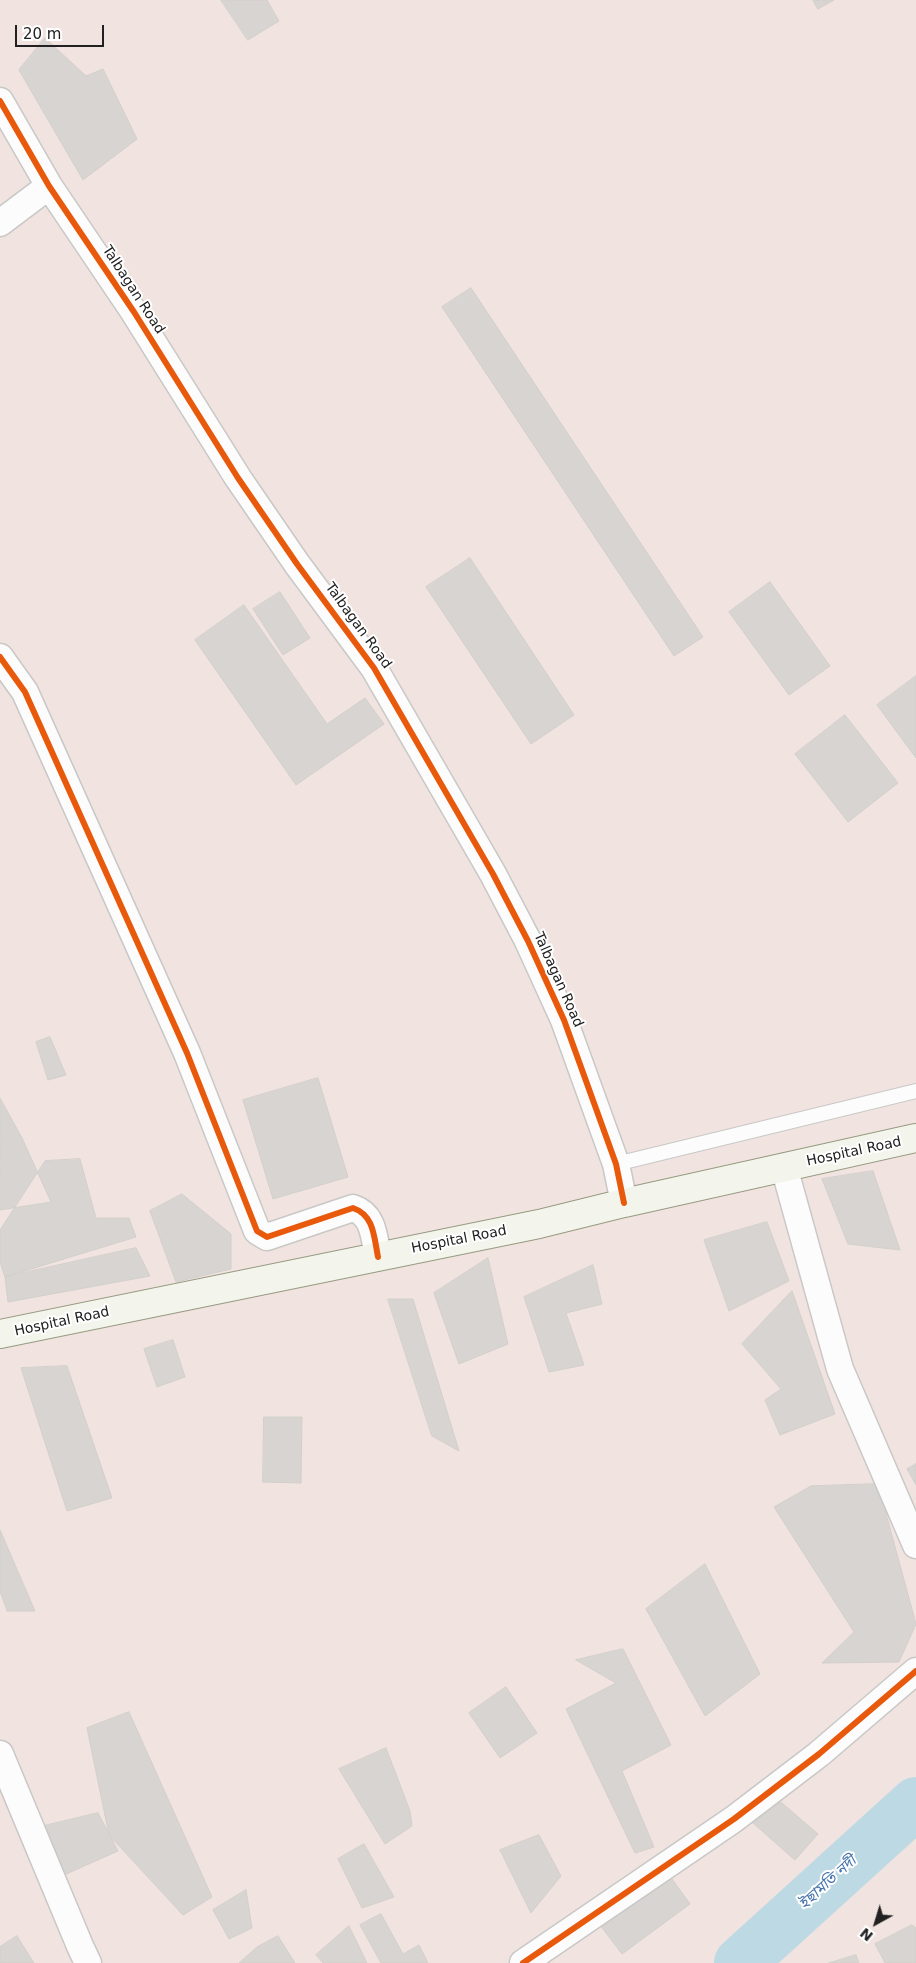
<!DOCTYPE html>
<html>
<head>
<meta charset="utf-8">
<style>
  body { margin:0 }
  #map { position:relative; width:916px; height:1963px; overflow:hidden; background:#f0eeea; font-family:"DejaVu Sans",sans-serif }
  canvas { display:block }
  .north { position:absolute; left:851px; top:1898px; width:50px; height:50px; -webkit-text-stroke:4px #fff; paint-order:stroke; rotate:219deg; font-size:14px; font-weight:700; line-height:20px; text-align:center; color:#212121 }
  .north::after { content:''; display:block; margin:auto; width:18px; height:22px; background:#212121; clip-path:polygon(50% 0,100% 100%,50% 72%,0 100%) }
  .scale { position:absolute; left:15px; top:25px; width:89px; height:22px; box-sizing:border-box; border:2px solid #212121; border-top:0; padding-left:6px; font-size:15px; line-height:18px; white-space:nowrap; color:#212121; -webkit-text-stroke:4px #fff; paint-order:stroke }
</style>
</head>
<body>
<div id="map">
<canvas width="916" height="1963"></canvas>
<div class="north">N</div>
<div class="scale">20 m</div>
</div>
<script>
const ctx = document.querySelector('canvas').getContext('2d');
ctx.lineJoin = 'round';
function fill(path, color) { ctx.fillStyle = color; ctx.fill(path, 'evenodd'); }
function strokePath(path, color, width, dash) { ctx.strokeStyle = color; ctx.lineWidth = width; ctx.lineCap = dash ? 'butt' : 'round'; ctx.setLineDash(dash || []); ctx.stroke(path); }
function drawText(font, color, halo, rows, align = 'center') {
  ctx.font = font + ' "DejaVu Sans","Noto Sans Bengali",sans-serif'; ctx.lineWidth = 4; ctx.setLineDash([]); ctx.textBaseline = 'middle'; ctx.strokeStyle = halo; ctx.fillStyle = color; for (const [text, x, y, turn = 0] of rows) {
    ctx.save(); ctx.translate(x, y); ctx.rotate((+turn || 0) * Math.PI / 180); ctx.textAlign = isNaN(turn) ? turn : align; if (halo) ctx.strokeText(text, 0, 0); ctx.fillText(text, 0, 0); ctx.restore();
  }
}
fill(new Path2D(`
  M0,0h916v1963h-916z`), '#f1e3e0');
strokePath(new Path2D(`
  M740,1963l176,-160`), '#bdd9e3', 52);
const building = new Path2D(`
  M221,0h46l12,21 -31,19z
  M813,0h21l-16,9z
  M45,38l41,38 17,-7 34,70 -54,41 -64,-110z
  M471,288l232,349 -29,19 -232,-349z
  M470,558l104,157 -43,29 -105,-157z
  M770,582l60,84 -41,29 -60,-83z
  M280,592l30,46 -27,17 -30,-46z
  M244,605l83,119 38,-26 19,26 -88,61 -101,-145z
  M916,676v82l-39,-53z
  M845,715l53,68 -50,39 -53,-68z
  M50,1037l16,38 -18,5 -12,-38z
  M318,1078l30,99 -75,22 -30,-99z
  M0,1098l22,40 29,64 -51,8z
  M80,1159l16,59h33l7,19 -131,40 -5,-15v-32l45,-69z
  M873,1171l27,79 -52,-6 -26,-65z
  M182,1194l49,40v35l-55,13 -26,-71z
  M767,1222l22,59 -60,30 -25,-71z
  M136,1248l14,28 -142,26 -3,-25z
  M488,1258l20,86 -49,20 -25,-71z
  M593,1265l9,39 -36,9 18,52 -35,7 -25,-75z
  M792,1291l43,123 -55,21 -15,-35 16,-11 -39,-45z
  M388,1299h25l46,152 -27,-15z
  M173,1340l12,37 -28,10 -13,-38z
  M67,1366l45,132 -45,13 -46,-143z
  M264,1417h38l-1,66 -38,-1z
  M916,1464v21l-9,-16z
  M878,1484l38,140 -17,38 -77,1 32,-31 -80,-125 37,-21z
  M0,1530l35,81h-28l-7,-20z
  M705,1564l55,110 -55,42 -59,-107z
  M623,1649l48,96 -49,26 32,76 -19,6 -69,-144 50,-26 -40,-23z
  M506,1687l31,46 -37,25 -31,-45z
  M129,1712l83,185 -29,18 -74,-80 -22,-107z
  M386,1748l24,63 2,15 -27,18 -46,-75z
  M775,1797l43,37 -23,26 -42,-37z
  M98,1813l20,38 -54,24 -20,-49z
  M539,1835l22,41 -30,37 -31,-63z
  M364,1844l30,53 -32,11 -24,-49z
  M669,1875l21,29 -68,50 -22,-29z
  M246,1890l6,38 -23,11 -16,-29z
  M381,1914l22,40 16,-9 9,18h-47l-21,-38z
  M912,1925l4,3v35h-31l-10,-19z
  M349,1926l18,37h-44l-7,-8z
  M17,1936l17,27h-34v-16z
  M278,1936l17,27h-56l18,-16z
  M856,1955l3,8h-30z`);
fill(building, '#d7d4d1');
strokePath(building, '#d3d0cb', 1);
const lane = new Path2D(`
  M616,1164l300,-73`);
const street = new Path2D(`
  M0,101l49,85 85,126 104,166 59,86 77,104 119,206 35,67 36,79 52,144 8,39
  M0,223l49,-37
  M0,657l25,35 162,361 70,178 10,6 86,-29c21,7 21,29 25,49
  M784,1167l56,202 76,176
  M0,1754l80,192 8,17
  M523,1963l211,-144 85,-65 97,-83`);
const secondary = new Path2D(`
  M0,1334l539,-110 85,-21 292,-65`);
strokePath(lane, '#c8c8c6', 16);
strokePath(street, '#c8c8c6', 29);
strokePath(secondary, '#979a81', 30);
strokePath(lane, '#fdfcfc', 14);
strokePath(street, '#fdfcfc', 26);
strokePath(secondary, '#f3f5ec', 28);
strokePath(new Path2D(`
  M0,101l49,85 85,126 104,166 59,86 77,104 119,206 35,67 36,79 52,144 8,39
  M0,657l25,35 162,361 70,178 10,6 86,-29c21,7 21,29 25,49
  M523,1963l211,-144 85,-65 97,-83`), '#e8590c', 6);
drawText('14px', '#212121', '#fff', [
  ["Talbagan Road",133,290,57],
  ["Talbagan Road",358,626,54],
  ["Talbagan Road",558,980,66],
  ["Hospital Road",854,1152,-12],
  ["Hospital Road",459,1240,-11],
  ["Hospital Road",62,1322,-12]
]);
drawText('italic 15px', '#4674ad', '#fff', [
  ["ইছামতি নদী",828,1883,-42]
]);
</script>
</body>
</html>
